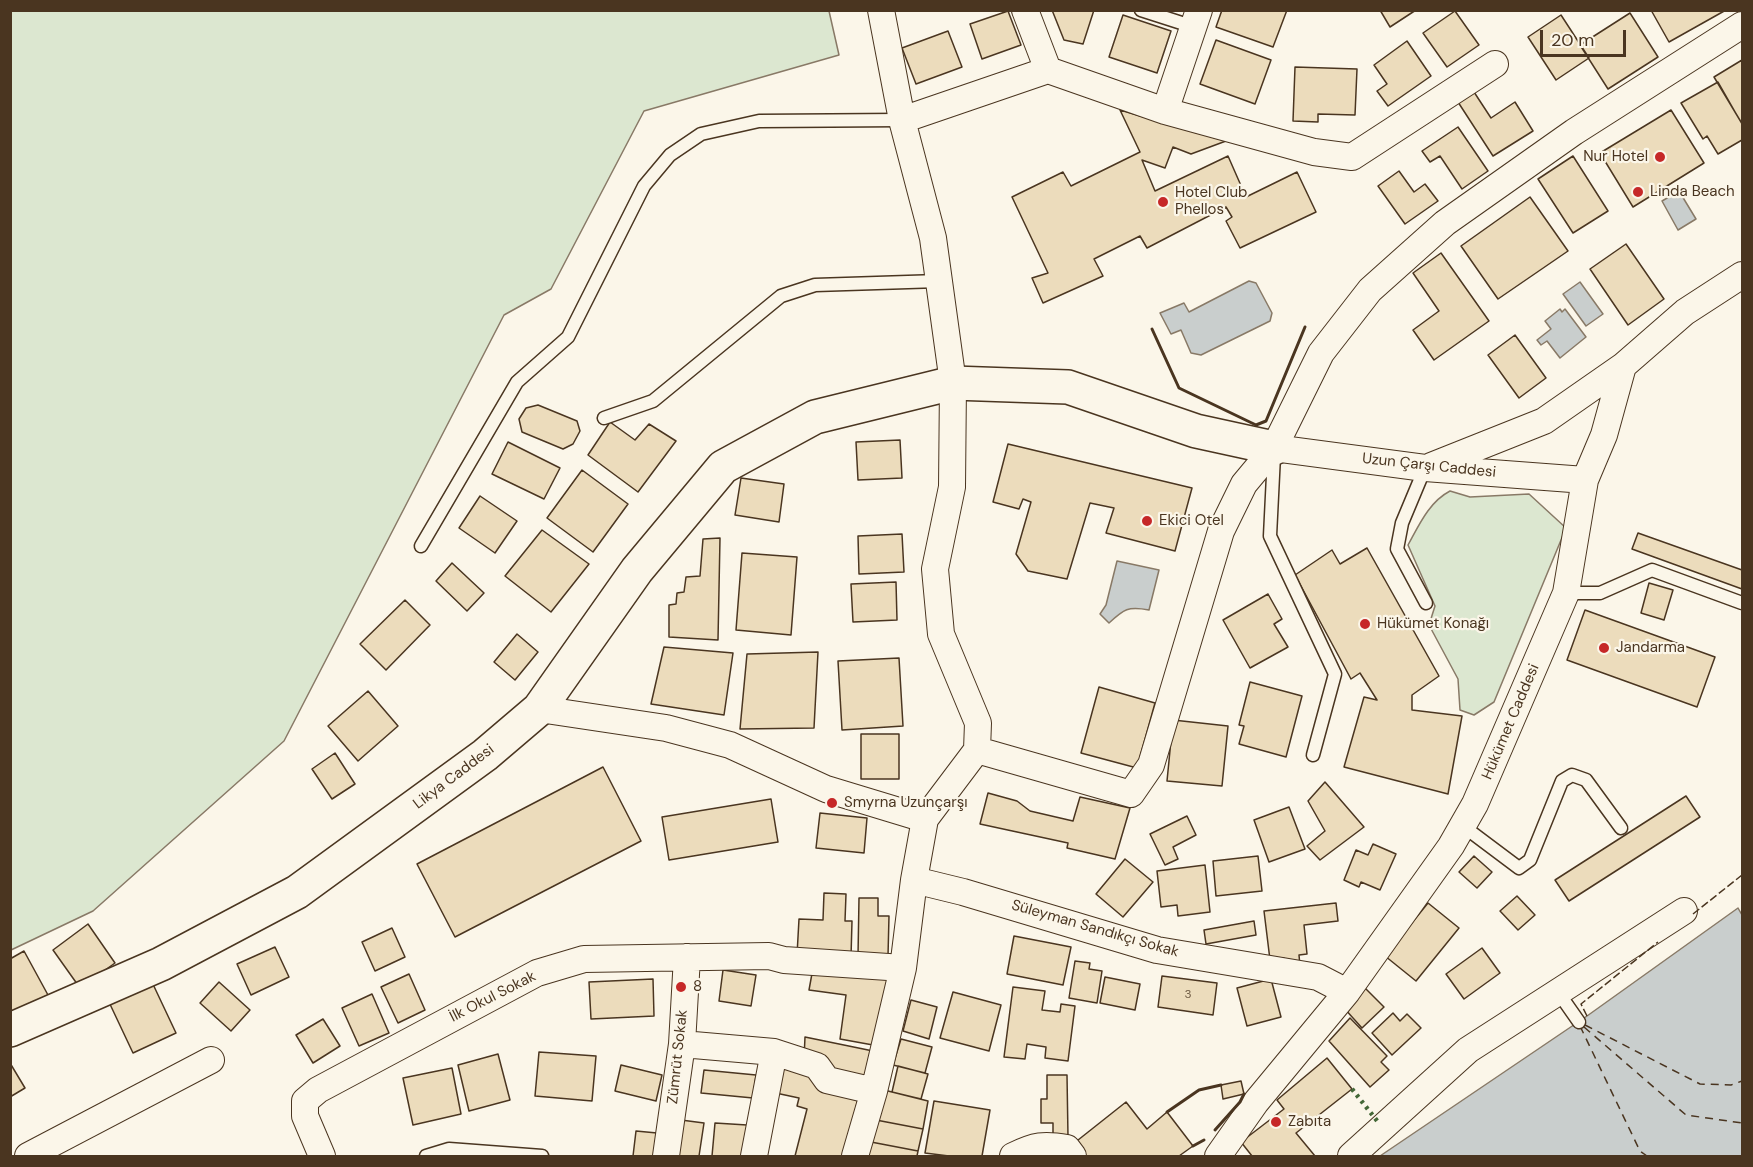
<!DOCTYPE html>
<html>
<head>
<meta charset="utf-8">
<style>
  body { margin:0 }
  #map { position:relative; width:1753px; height:1167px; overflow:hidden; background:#fbf6e9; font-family:"DM Sans",sans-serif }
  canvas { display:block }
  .frame { position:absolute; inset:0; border:12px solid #4a3520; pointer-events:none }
  .scale { position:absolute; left:1540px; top:30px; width:86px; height:27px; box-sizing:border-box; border:3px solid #4a3520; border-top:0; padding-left:8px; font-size:18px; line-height:21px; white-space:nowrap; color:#4a3520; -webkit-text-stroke:4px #fbf6e9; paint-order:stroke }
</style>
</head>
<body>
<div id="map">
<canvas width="1753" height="1167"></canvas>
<div class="frame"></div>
<div class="scale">20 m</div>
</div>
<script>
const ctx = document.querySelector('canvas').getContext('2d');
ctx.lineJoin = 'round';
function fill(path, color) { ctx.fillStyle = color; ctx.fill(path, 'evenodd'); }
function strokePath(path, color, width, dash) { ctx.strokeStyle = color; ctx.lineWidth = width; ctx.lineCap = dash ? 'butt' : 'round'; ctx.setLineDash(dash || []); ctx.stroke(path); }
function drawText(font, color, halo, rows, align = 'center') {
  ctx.font = font + ' "DM Sans",sans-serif'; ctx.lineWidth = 4.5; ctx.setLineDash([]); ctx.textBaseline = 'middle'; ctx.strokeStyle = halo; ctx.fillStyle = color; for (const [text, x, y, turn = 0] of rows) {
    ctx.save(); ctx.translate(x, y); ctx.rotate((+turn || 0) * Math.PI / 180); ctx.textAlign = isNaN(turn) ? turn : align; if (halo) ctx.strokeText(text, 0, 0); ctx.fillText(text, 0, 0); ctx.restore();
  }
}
const green = new Path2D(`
  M11,10l818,1 10,44 -195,56 -93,178 -47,26 -220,426 -191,170 -82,39z
  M1450,491l20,6 59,-3 37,34 -72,174 -20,13 -14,-5 -2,-31 -29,-54 6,-19 -27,-61c11,-20 21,-43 42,-54z`);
fill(green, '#dce7d0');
strokePath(green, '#887966', 1.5);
const water = new Path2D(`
  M1679,191l17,28 -18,11 -16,-29z
  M1249,281l7,2 16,30 -2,8 -69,34 -10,-2 -10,-23 -10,4 -11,-21 24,-10 5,9z
  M1580,282l23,32 -17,12 -23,-32z
  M1560,309l2,3 3,-3 21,28 -26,21 -13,-17 -6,4 -4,-5 14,-11 -6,-8z
  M1117,561l42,9 -10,40c-21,-4 -25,-1 -40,13l-9,-9 6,-9z
  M1738,908l4,7v241h-362l207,-140z`);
fill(water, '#c9cecd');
strokePath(water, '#887966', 1.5);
strokePath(new Path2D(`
  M1585,1025l115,59 31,1 11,-4
  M1580,1026l60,125 7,5
  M1584,1027l102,88 56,8`), '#4a3520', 1.5, [8, 6]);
const building = new Path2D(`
  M1052,10h42l-11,34 -19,-4z
  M1222,10h65l-14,37 -57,-20z
  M1380,10h36l-26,17z
  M1651,10h75l-57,32z
  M1008,11l13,34 -39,14 -12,-35z
  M1455,11l24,34 -32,22 -24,-34z
  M1630,13l28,44 -50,32 -28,-44z
  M1123,15l48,16 -14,42 -48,-16z
  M1561,15l28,43 -33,22 -28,-43z
  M948,31l14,36 -46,17 -14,-36z
  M1216,40l55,20 -16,44 -55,-20z
  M1407,41l24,35 -43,30 -11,-15 10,-7 -13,-19z
  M1742,60v61l-1,1 -27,-45z
  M1295,67l62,2 -2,46 -37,-1v8l-25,-1z
  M1718,82l24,42v16l-24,14 -11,-18 -4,3 -22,-36z
  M1474,92l17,26 24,-16 18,29 -40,25 -35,-54z
  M1120,110l106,31 -35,13 -18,-7 -8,21 -23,-8 13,31 73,-35 18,41 51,-25 19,40 -76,36 -14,-27 6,-4 -6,-10 -79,41 -7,-12 -46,23 9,17 -60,27 -11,-25 16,-5 -36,-76 51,-25 8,14 69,-34z
  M1671,110l33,53 -71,44 -33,-54z
  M1458,127l30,44 -26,18 -22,-33 -10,6 -8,-11z
  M1573,156l35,55 -35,22 -35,-54z
  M1399,171l15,21 11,-8 13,17 -33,23 -27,-38z
  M1530,197l38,54 -70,48 -37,-53z
  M1626,244l38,55 -36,26 -38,-56z
  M1441,253l48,68 -55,39 -21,-30 26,-19 -26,-38z
  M1515,335l31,43 -27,20 -31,-43z
  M538,405l39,16 3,10 -7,13 -10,5 -41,-17 -3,-13 7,-11z
  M610,422l25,18 14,-16 27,17 -38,51 -50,-37z
  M900,440l2,38 -44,2 -2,-38z
  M508,442l52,26 -16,31 -52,-25z
  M1008,444l184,44 -17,63 -69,-18 8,-25 -24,-5 -23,76 -39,-8 -12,-17 15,-52 -8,-3 -4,10 -26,-7z
  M582,470l46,34 -35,48 -46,-34z
  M741,478l43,6 -5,38 -44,-7z
  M480,496l37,25 -22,32 -36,-25z
  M542,530l47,34 -38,48 -46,-36z
  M1638,533l104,37v19l-110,-40z
  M902,534l2,38 -45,2 -1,-38z
  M720,538l-2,102 -49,-3v-32l7,-1 1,-11 7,-1 2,-15 14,-1 3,-37z
  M1367,548l72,128 -27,19v15l50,6 -14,78 -104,-27 20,-70 13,3 -17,-27 -9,6 -56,-104 37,-25 8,14z
  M742,553l55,4 -6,78 -55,-5z
  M452,563l32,30 -17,18 -31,-30z
  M896,582l1,38 -44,2 -2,-38z
  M1649,583l24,7 -9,30 -23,-7z
  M1268,594l14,25 -8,5 14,23 -38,21 -27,-48z
  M405,600l25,25 -44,45 -26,-26z
  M1585,610l130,47 -18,50 -130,-47z
  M517,634l21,18 -23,28 -21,-18z
  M664,647l69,6 -9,62 -73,-11z
  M818,652l-4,76 -74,1 7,-75z
  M899,658l4,68 -61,4 -4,-69z
  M1250,682l52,14 -16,61 -47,-13 5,-18 -5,-1z
  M1099,687l56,16 -18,65 -56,-15z
  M368,691l30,35 -40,35 -30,-35z
  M1173,720l55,6 -6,60 -55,-5z
  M861,734h38v45h-38z
  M335,753l20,31 -23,15 -20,-30z
  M603,767l38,74 -186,96 -38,-73z
  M1325,782l39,45 -44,33 -13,-14 18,-15 -17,-30z
  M988,793l29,8 13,10 43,10 7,-24 50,11 -15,51 -48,-11 1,-5 -88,-19z
  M1686,796l14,21 -131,84 -14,-21z
  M771,799l7,43 -109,18 -7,-43z
  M1289,807l16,42 -36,13 -15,-42z
  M820,813l47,5 -3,35 -48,-5z
  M1187,816l9,19 -23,12 5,12 -13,6 -15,-31z
  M1373,844l23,10 -16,36 -19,-8 -2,5 -15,-7 12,-30 12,5z
  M1258,856l4,35 -46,5 -3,-35z
  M1474,856l18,16 -15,16 -18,-16z
  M1125,859l28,23 -30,35 -27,-23z
  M1205,865l5,47 -32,4 -1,-11 -16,2 -4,-36z
  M824,893l22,1 -1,27h7l-1,36 -54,-2 2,-36 24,1z
  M1517,896l18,19 -17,15 -18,-19z
  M859,898h19v18h11l-1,40h-30z
  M1336,903l2,18 -34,4 3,29 -8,1 1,11 -15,1 -1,-9 -14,2 -6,-49z
  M1428,903l31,25 -43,53 -31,-25z
  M1254,921l2,14 -50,9 -2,-14z
  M88,924l27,39 -35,25 -27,-38z
  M392,928l13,29 -30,14 -13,-29z
  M1014,936l57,11 -8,38 -56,-11z
  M275,947l14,30 -38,18 -14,-31z
  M1482,948l18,25 -36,26 -18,-25z
  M24,951l24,44 -38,20v-56z
  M1075,961l15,2 -1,6 13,2 -5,32 -28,-5z
  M813,968l77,5 -17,72 -33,-6 6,-44 -37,-5z
  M723,970l33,5 -5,31 -32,-5z
  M409,974l16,36 -27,13 -17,-36z
  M1162,976l55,7 -4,32 -55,-8z
  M1105,977l35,7 -5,26 -35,-7z
  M653,979l1,37 -63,3 -2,-37z
  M1271,979l10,38 -34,9 -10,-38z
  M151,980l25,53 -43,20 -25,-53z
  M219,982l31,28 -19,21 -31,-28z
  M1013,987l32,4 -3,19 18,2 1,-8 14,2 -7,55 -23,-3 1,-11 -19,-3 -2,15 -21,-2z
  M1365,988l19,19 -22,21 -18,-20z
  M953,992l48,13 -12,46 -49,-13z
  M372,994l17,39 -30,13 -17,-38z
  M911,1000l26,7 -8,32 -26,-8z
  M1393,1013l7,8 7,-7 14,14 -29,27 -20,-22z
  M1350,1018l37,38 -6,6 8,8 -19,17 -41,-46z
  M323,1019l17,27 -27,17 -17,-28z
  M805,1037l68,14 -7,34 -62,-26z
  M901,1039l31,8 -7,26 -32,-8z
  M539,1052l57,4 -4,45 -57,-5z
  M498,1054l12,46 -41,11 -11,-46z
  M1327,1058l25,31 -56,44 19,23h-63l-11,-14 43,-33 -7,-9z
  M10,1063l15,25 -15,9z
  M621,1065l41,10 -6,26 -41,-10z
  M776,1065l84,26 -16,65h-49l12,-47 -10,-3 2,-8 -28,-6z
  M898,1066l30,8 -7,25 -29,-7z
  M452,1068l9,46 -48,11 -10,-47z
  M704,1070l52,5 -3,23 -52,-5z
  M1047,1075h20l1,62h-15v-14h-12v-24h6z
  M1241,1081l3,13 -21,5 -2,-14z
  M884,1090l44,11 -5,28 -47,-9z
  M934,1101l56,9 -8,46h-33l-24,-3z
  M1126,1102l21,27 20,-17 26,34 -14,10h-97l-9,-12z
  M681,1120l23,3 -5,33h-23z
  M876,1120l47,9 -5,22 -47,-9z
  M715,1123l32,2 -2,31h-33z
  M636,1131l21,2 -3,23h-21z
  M871,1142l47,9 -1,5h-49z`);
fill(building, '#ecdcbc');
strokePath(building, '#4a3520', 1.5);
const lane = new Path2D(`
  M1141,10l53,17
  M604,418l49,-17 128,-105 34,-11 124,-4
  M1274,455l-4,81 65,138 -22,81
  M1425,468l-23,55 -5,26 29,54
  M421,546l96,-164 51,-45 76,-151 26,-31 31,-21 58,-13 143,-1
  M1566,593h34l52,-23 90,33
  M1463,826l56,42 11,-8 32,-79 10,-6 14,5 35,48
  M1558,992l21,30
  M426,1156l23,-7 93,7`);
const street = new Path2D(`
  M881,10l21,110 31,118 20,145 -1,104 -17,82 6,65 37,89 -1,27
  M1025,10l23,60
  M1165,111l34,-101
  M902,120l146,-50 117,41 149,41 38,5 143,-93
  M1274,448l151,20 160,12
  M1431,466l113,-45 79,-55
  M539,709l127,19 64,17 96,44 99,30
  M977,750l154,44 20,-29 70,-234 23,-47 30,-36 47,-95 49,-63 75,-67 129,-91 168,-107
  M914,880l49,12 194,58 161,27 29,15
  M682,1044l92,8 43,14 10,14 47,11
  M28,1156l183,-96
  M322,1156l-17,-40v-15l13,-11 219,-117 47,-14 185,-3 15,4 119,8
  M666,1156l16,-112 5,-87
  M754,1156l20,-104
  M855,1156l19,-65 29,-123 11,-88 11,-61 52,-69
  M1013,1156c22,-11 31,-12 54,-8l6,8
  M1218,1156l38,-54 91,-110 104,-146 24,-42 91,-211 19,-113 19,-45 19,-69 62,-54 57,-37
  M1351,1156l117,-106 216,-139`);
const secondary = new Path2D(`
  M10,1030l151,-66 136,-72 188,-137 54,-46 98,-139 86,-103 92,-50 138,-34 115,4 128,44 78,17`);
strokePath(lane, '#4a3520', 15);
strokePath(street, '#4a3520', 28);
strokePath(secondary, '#4a3520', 36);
strokePath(lane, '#fbf6e9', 12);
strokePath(street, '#fbf6e9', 26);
strokePath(secondary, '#fbf6e9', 33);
strokePath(new Path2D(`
  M1352,1089l26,33`), '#436837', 4.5, [3, 4.5]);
strokePath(new Path2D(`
  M1693,914l49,-39
  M1587,1016l-6,-12 77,-62`), '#4a3520', 1.5, [8, 3]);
strokePath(new Path2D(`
  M1152,329l27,59 77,37 10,-4 39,-94
  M1167,1112l32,-22 22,-5
  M1215,1130l25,-28 4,-8
  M1193,1146l11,-6`), '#4a3520', 3);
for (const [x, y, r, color] of [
  [1660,157,6,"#c62828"],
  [1638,192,6,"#c62828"],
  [1163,202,6,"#c62828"],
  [1147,521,6,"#c62828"],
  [1365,624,6,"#c62828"],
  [1604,648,6,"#c62828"],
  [832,803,6,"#c62828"],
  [681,987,6,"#c62828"],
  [1276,1122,6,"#c62828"]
]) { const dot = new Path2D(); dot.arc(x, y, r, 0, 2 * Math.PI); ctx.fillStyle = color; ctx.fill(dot); strokePath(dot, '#fbf6e9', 2); }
drawText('12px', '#725f47', null, [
  ["3",1188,995]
]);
drawText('15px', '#4a3520', '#fbf6e9', [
  ["Nur Hotel",1648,157,"right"],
  ["Linda Beach",1650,192],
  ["Hotel Club",1175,193],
  ["Phellos",1175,210],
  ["Ekici Otel",1159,521],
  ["Hükümet Konağı",1377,624],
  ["Jandarma",1616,648],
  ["Smyrna Uzunçarşı",844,803],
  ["8",693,987],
  ["Zabıta",1288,1122]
], 'left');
drawText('15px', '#4a3520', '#fbf6e9', [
  ["Uzun Çarşı Caddesi",1429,466,6],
  ["Hükümet Caddesi",1511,722,-67],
  ["Likya Caddesi",454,777,-37],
  ["Süleyman Sandıkçı Sokak",1095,929,16],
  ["İlk Okul Sokak",493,997,-27],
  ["Zümrüt Sokak",678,1057,-84]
]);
</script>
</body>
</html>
